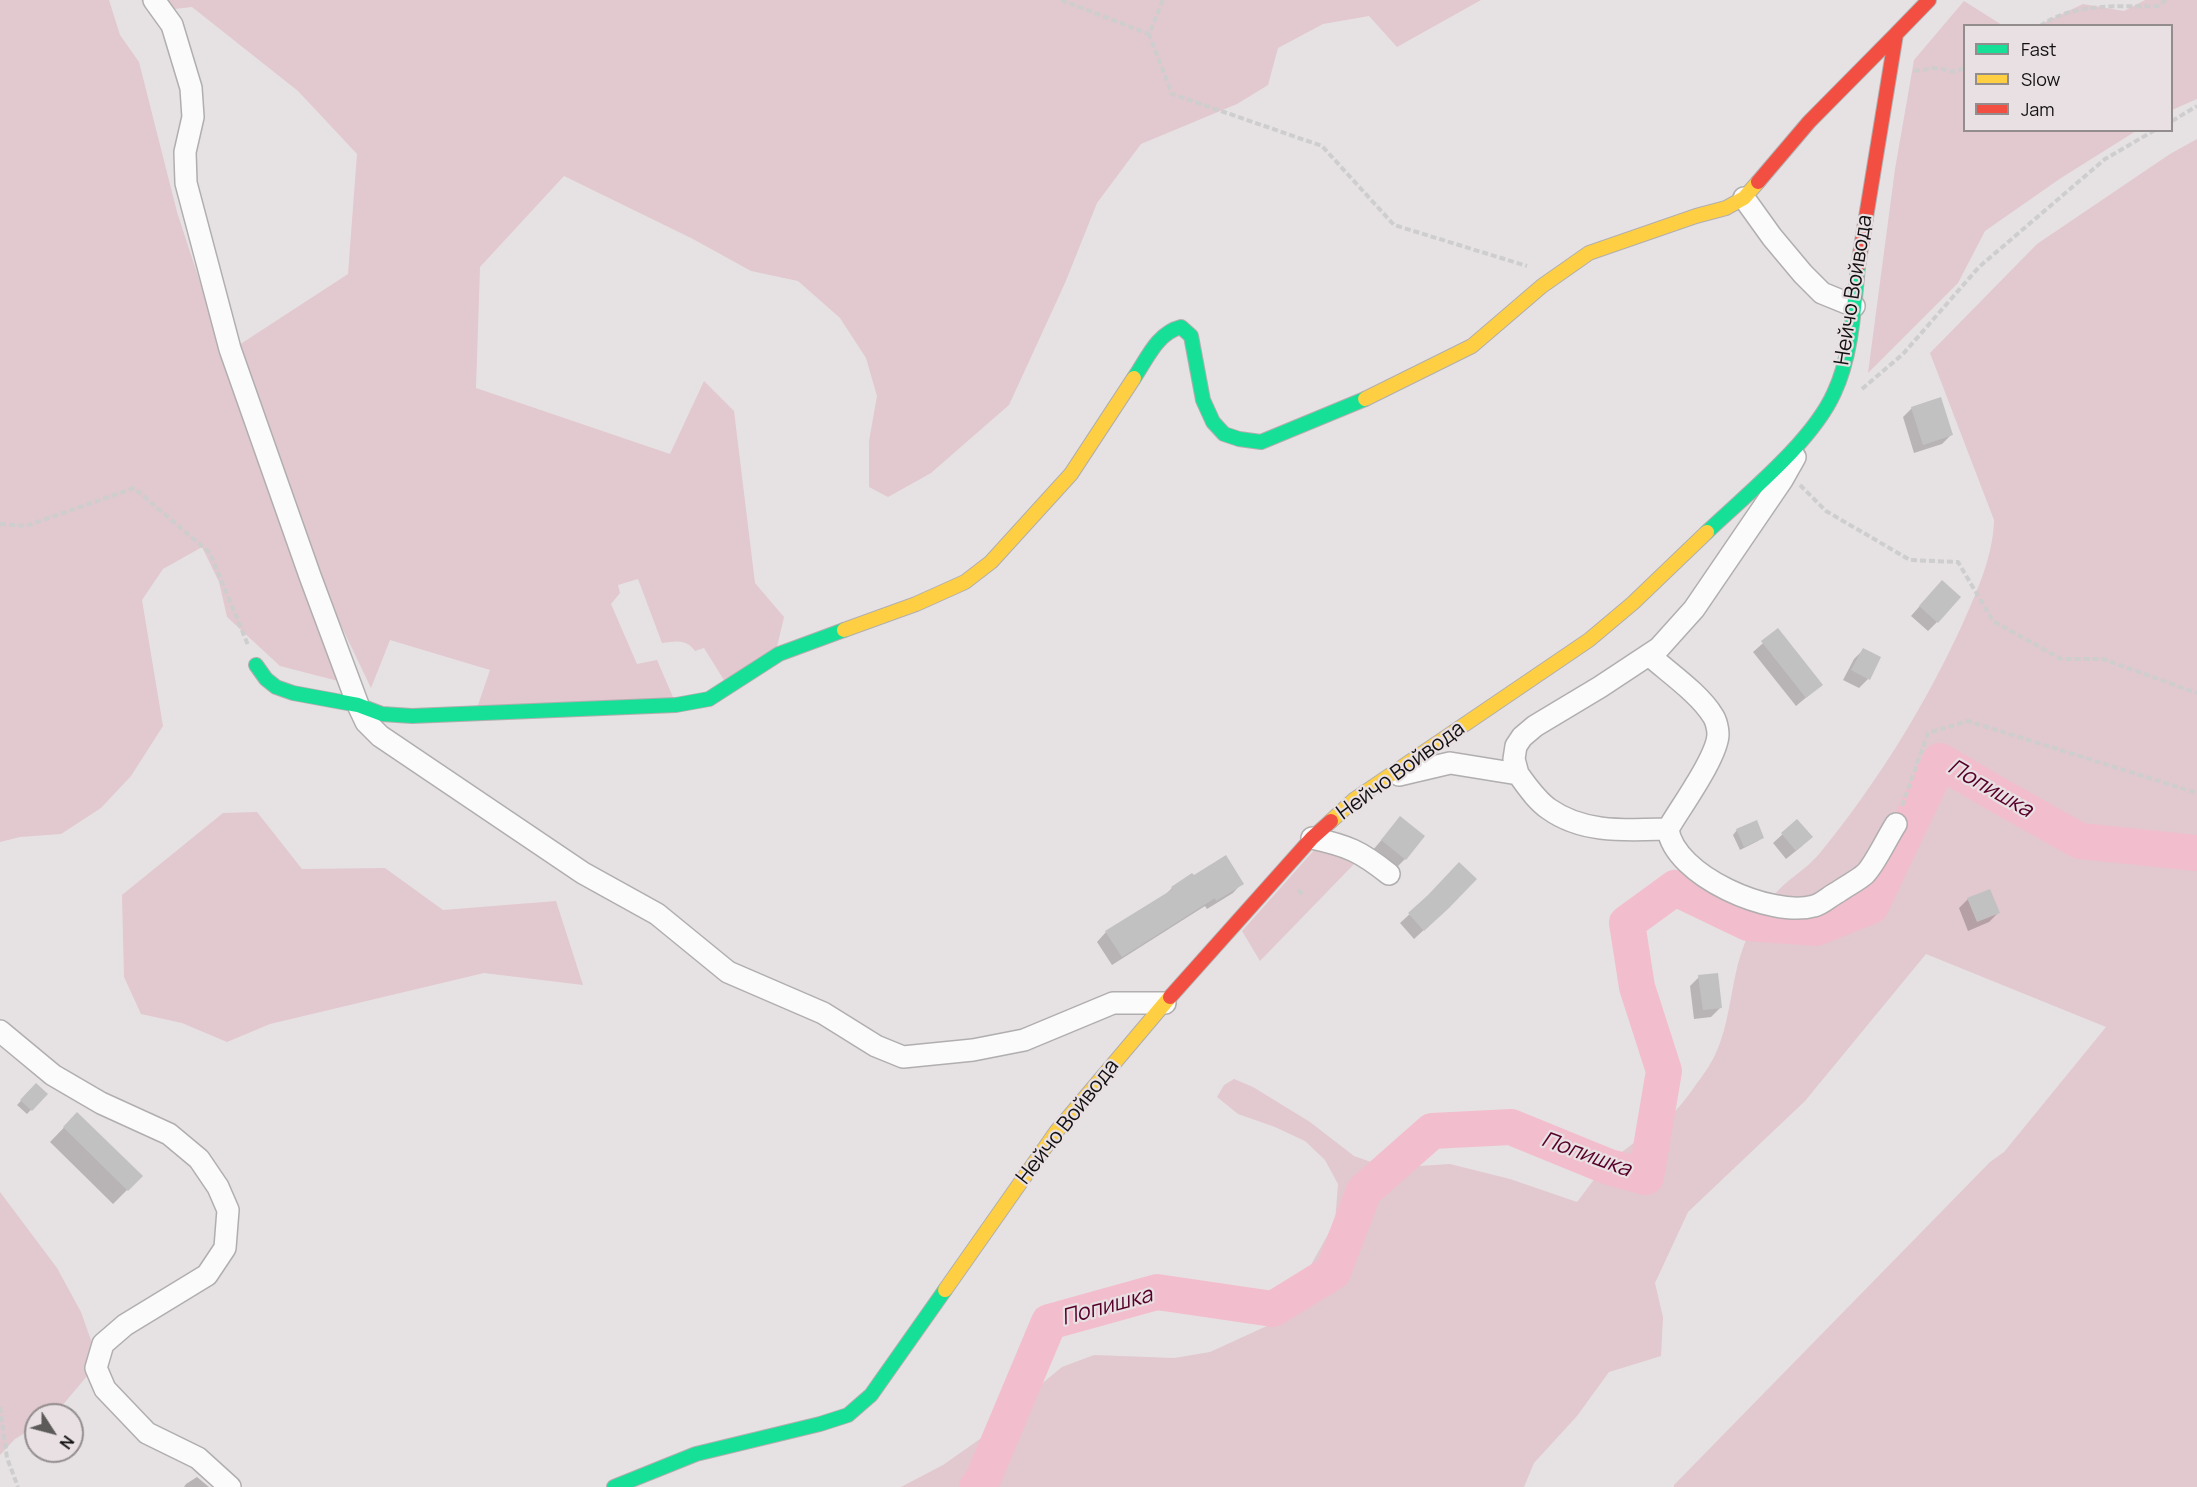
<!DOCTYPE html>
<html>
<head>
<meta charset="utf-8">
<style>
  body { margin:0 }
  #map { position:relative; width:2197px; height:1487px; overflow:hidden; background:#e6e2e3; font-family:Manrope,sans-serif }
  canvas { display:block }
  .legend { position:absolute; left:1963px; top:24px; width:210px; height:108px; box-sizing:border-box; background:#e8e0e2; border:2px solid #938d8e; margin:0; padding:8px 10px; list-style:none; font-size:18px; color:#131011 }
  .legend li { display:flex; align-items:center; gap:12px; height:30px }
  .legend b { width:30px; border:2px solid #938d8e }
  .north { position:absolute; left:24px; top:1403px; width:60px; height:60px; box-sizing:border-box; background:#e8e0e2; border:2px solid #938d8e; border-radius:50%; rotate:126deg; font-size:16px; font-weight:700; line-height:24px; text-align:center; color:#131011 }
  .north::after { content:''; display:block; margin:auto; width:21px; height:27px; background:#5d5a5a; clip-path:polygon(50% 0,100% 100%,50% 72%,0 100%) }
</style>
</head>
<body>
<div id="map">
<canvas width="2197" height="1487"></canvas>
<ul class="legend">
<li><b style="height:8px;background:#16e098"></b>Fast</li>
<li><b style="height:8px;background:#ffcf43"></b>Slow</li>
<li><b style="height:8px;background:#f24e42"></b>Jam</li>
</ul>
<div class="north">N</div>
</div>
<script>
const ctx = document.querySelector('canvas').getContext('2d');
ctx.lineJoin = 'round';
function fill(path, color) { ctx.fillStyle = color; ctx.fill(path, 'evenodd'); }
function strokePath(path, color, width, dash) { ctx.strokeStyle = color; ctx.lineWidth = width; ctx.lineCap = dash ? 'butt' : 'round'; ctx.setLineDash(dash || []); ctx.stroke(path); }
function drawText(font, color, halo, rows, align = 'center') {
  ctx.font = font + ' Manrope,sans-serif'; ctx.lineWidth = 4.5; ctx.setLineDash([]); ctx.textBaseline = 'middle'; ctx.strokeStyle = halo; ctx.fillStyle = color; for (const [text, x, y, turn = 0] of rows) {
    ctx.save(); ctx.translate(x, y); ctx.rotate((+turn || 0) * Math.PI / 180); ctx.textAlign = isNaN(turn) ? turn : align; if (halo) ctx.strokeText(text, 0, 0); ctx.fillText(text, 0, 0); ctx.restore();
  }
}
fill(new Path2D(`
  M0,0h109l11,35 19,27 38,150 40,122 125,348 -62,-16 -53,-49 -8,-35 -17,-35 -39,22 -21,31 21,126 -32,50 -30,32 -40,26 -41,3 -20,5z
  M141,0h1340l-84,47 -28,-31 -46,8 -45,24 -10,37 -31,19 -96,40 -44,59 -32,80 -56,122 -78,68 -43,24 -19,-10v-46l8,-45 -11,-38 -26,-40 -42,-37 -47,-10 -58,-32 -129,-63 -84,91 -4,121 194,66 34,-73 30,30 21,172 29,34 -8,34 -49,34 -23,-37 -9,3c-8,-12 -20,-10 -33,-8l-24,-64 -20,6 2,8 -9,11 26,60 20,-4 19,44 -199,4 13,-38 -100,-30 -19,48 -35,-73 -97,-270 109,-71 9,-120 -59,-63 -106,-84 -43,5z
  M2145,0h52v99l-25,11v-84l-133,-1 44,-21 41,7z
  M1964,1l38,24 -38,1v104l172,1 -75,47 -76,53 -27,52 -90,90 27,-204 19,-109z
  M2197,139v1348h-523v-2l316,-323 14,-10 102,-125 -180,-73 -121,147 -117,111 -33,71 8,34 -2,39 -52,16 -32,44 -43,47 -10,24h-623l42,-22 37,-26 30,-29 52,-43 32,-12 80,3 36,-6 70,-32 55,-98 3,-38 -13,-24 -20,-19 -30,-14 -37,-13 -21,-17 7,-12 10,-6 19,8 57,35 44,34 34,12 62,-4 60,15 67,23c9,-11 17,-24 28,-35 20,-20 46,-35 67,-53 12,-11 22,-27 31,-39 33,-43 23,-100 48,-145 8,-17 21,-35 35,-47 12,-10 24,-18 34,-30 57,-70 105,-147 143,-230 14,-32 30,-66 31,-103l-64,-167 107,-109 133,-90z
  M257,812l45,57 83,-1 58,42 113,-9 27,84 -99,-12 -214,51 -43,18 -45,-19 -41,-9 -17,-37 -2,-82 101,-82z
  M1316,848l42,12 -98,101 -18,-30z
  M0,1192l57,76 24,44 11,31 -5,33 -31,37 -3,2h-17v11l-21,13 -15,16z`), '#e2c8cf');
fill(new Path2D(`
  M1912,408l39,27 -9,9 -28,9 -11,-36z
  M1933,591l4,31 -9,9 -17,-15z
  M1778,630l43,55 -25,21 -43,-54z
  M1863,650l5,29 -9,9 -16,-8 11,-21z
  M1400,818l5,41 -9,9 -23,-18z
  M1797,821l5,25 -16,13 -13,-16z
  M1737,830l26,7 -5,4 -18,9 -7,-15z
  M1242,883l-9,10 -26,16 -2,-3 -93,59 -15,-23 9,-10 57,-35 9,-9z
  M1968,899l30,14 -9,9 -21,9 -9,-23z
  M1425,900l13,17 -24,22 -14,-16z
  M1699,977l22,30 -10,10 -17,2 -4,-33z
  M36,1085l10,9 -19,20 -10,-9z
  M77,1114l64,62 -28,28 -63,-62z
  M197,1477l12,10h-25l2,-3z`), '#0003');
strokePath(new Path2D(`
  M977,1487l6,-8 66,-157 108,-30 116,17 60,-37 31,-81 68,-60 79,-4 98,40 37,10 18,-106 -27,-84 -10,-64 48,-35 73,35 68,5 55,-22 69,-145 58,34 82,46 117,12`), '#f2becd', 36);
fill(new Path2D(`
  M1941,397l12,38 -30,10 -12,-38z
  M1942,580l19,17 -23,26 -19,-17z
  M1778,628l45,57 -17,13 -45,-57z
  M1863,648l18,9 -11,23 -19,-10z
  M1400,816l25,20 -19,24 -25,-20z
  M1797,819l16,18 -17,14 -15,-18z
  M1757,820l7,18 -20,9 -8,-18z
  M1226,855l18,29 -28,17 -1,-3 -93,59 -17,-26 68,-42 -2,-2 21,-14 2,2z
  M1459,862l18,17 -28,29 -25,23 -16,-18 20,-18z
  M1990,889l10,24 -23,9 -10,-24z
  M1718,973l4,35 -19,2 -5,-35z
  M36,1083l12,11 -16,17 -12,-11z
  M77,1112l66,64 -15,15 -65,-64z`), '#c2c1c1');
const street = new Path2D(`
  M154,0l18,25 19,63 2,29 -8,35 1,31 44,166 80,227 48,129 8,17 14,14 203,137 74,41 71,58 95,41 53,33 27,11 70,-7 51,-10 89,-37h52
  M1744,198l28,39 31,37 19,19 32,13
  M1649,655c19,17 51,39 64,61 3,4 5,13 5,18 0,22 -38,74 -50,95 6,47 104,89 146,77 8,-2 16,-10 24,-14 8,-6 19,-11 27,-18 9,-8 23,-38 31,-50
  M1518,774l-4,-15 2,-13 6,-9 13,-11 65,-39 59,-39 35,-39 88,-129 13,-23
  M1399,775l51,-12 68,11c9,12 18,26 31,35 35,25 79,21 119,20
  M1312,838c36,8 48,13 77,36
  M0,1031l53,44 48,28 68,31 30,25 19,28 10,23 -3,38 -18,27 -82,50 -22,19 -7,24 9,21 42,44 51,25 32,29`);
const fast = new Path2D(`
  M1134,378c13,-19 23,-45 47,-51l10,9 12,64 10,22 11,12 15,5 22,3 104,-43
  M1707,532c40,-38 105,-90 127,-139 18,-38 20,-86 24,-127
  M256,665l10,14 10,8 17,6 65,12 24,9 30,2 264,-11 33,-6 70,-45 65,-24
  M614,1487l82,-33 124,-30 28,-9 23,-20 74,-105`);
const slow = new Path2D(`
  M1365,399l107,-53 70,-60 47,-33 107,-37 30,-8 18,-10 14,-16
  M844,630l72,-26 49,-22 26,-20 80,-88 63,-96
  M1331,821l24,-22 234,-159 44,-37 74,-71
  M945,1290l111,-158 114,-135`);
const jam = new Path2D(`
  M1758,182l51,-60 87,-88
  M1858,266l38,-232 33,-34
  M1170,997l142,-159 19,-17`);
strokePath(street, '#b1aeaf', 24);
strokePath(fast, '#b1aeaf', 16);
strokePath(slow, '#b1aeaf', 16);
strokePath(jam, '#b1aeaf', 16);
strokePath(new Path2D(`
  M1061,0l88,34
  M1163,0l-14,34 23,60 150,52 72,79 133,41
  M2040,26c35,-24 78,-19 118,-20l8,-6
  M1914,70c10,2 12,-2 20,-2 15,0 13,8 30,0
  M2172,121l25,-15
  M1862,389l41,-35 76,-87 126,-108 50,-29
  M1800,485l26,26 84,49 48,2 35,59 68,38h42l94,34
  M0,524l26,2 108,-38 76,65 38,92
  M1902,806l26,-73 40,-12 229,72
  M1298,890l7,6
  M0,1407l7,51 11,29`), '#cecece', 4, [6, 3]);
strokePath(street, '#fbfbfb', 21);
strokePath(fast, '#16e098', 14);
strokePath(slow, '#ffcf43', 14);
strokePath(jam, '#f24e42', 14);
drawText('21px', '#131011', '#e8e0e2', [
  ["Нейчо Войвода",1854,290,-81],
  ["Нейчо Войвода",1401,771,-36],
  ["Нейчо Войвода",1068,1122,-52]
]);
drawText('italic 22px', '#560029', '#e8e0e2', [
  ["Попишка",1990,789,30],
  ["Попишка",1586,1155,20],
  ["Попишка",1107,1307,-15]
]);
</script>
</body>
</html>
